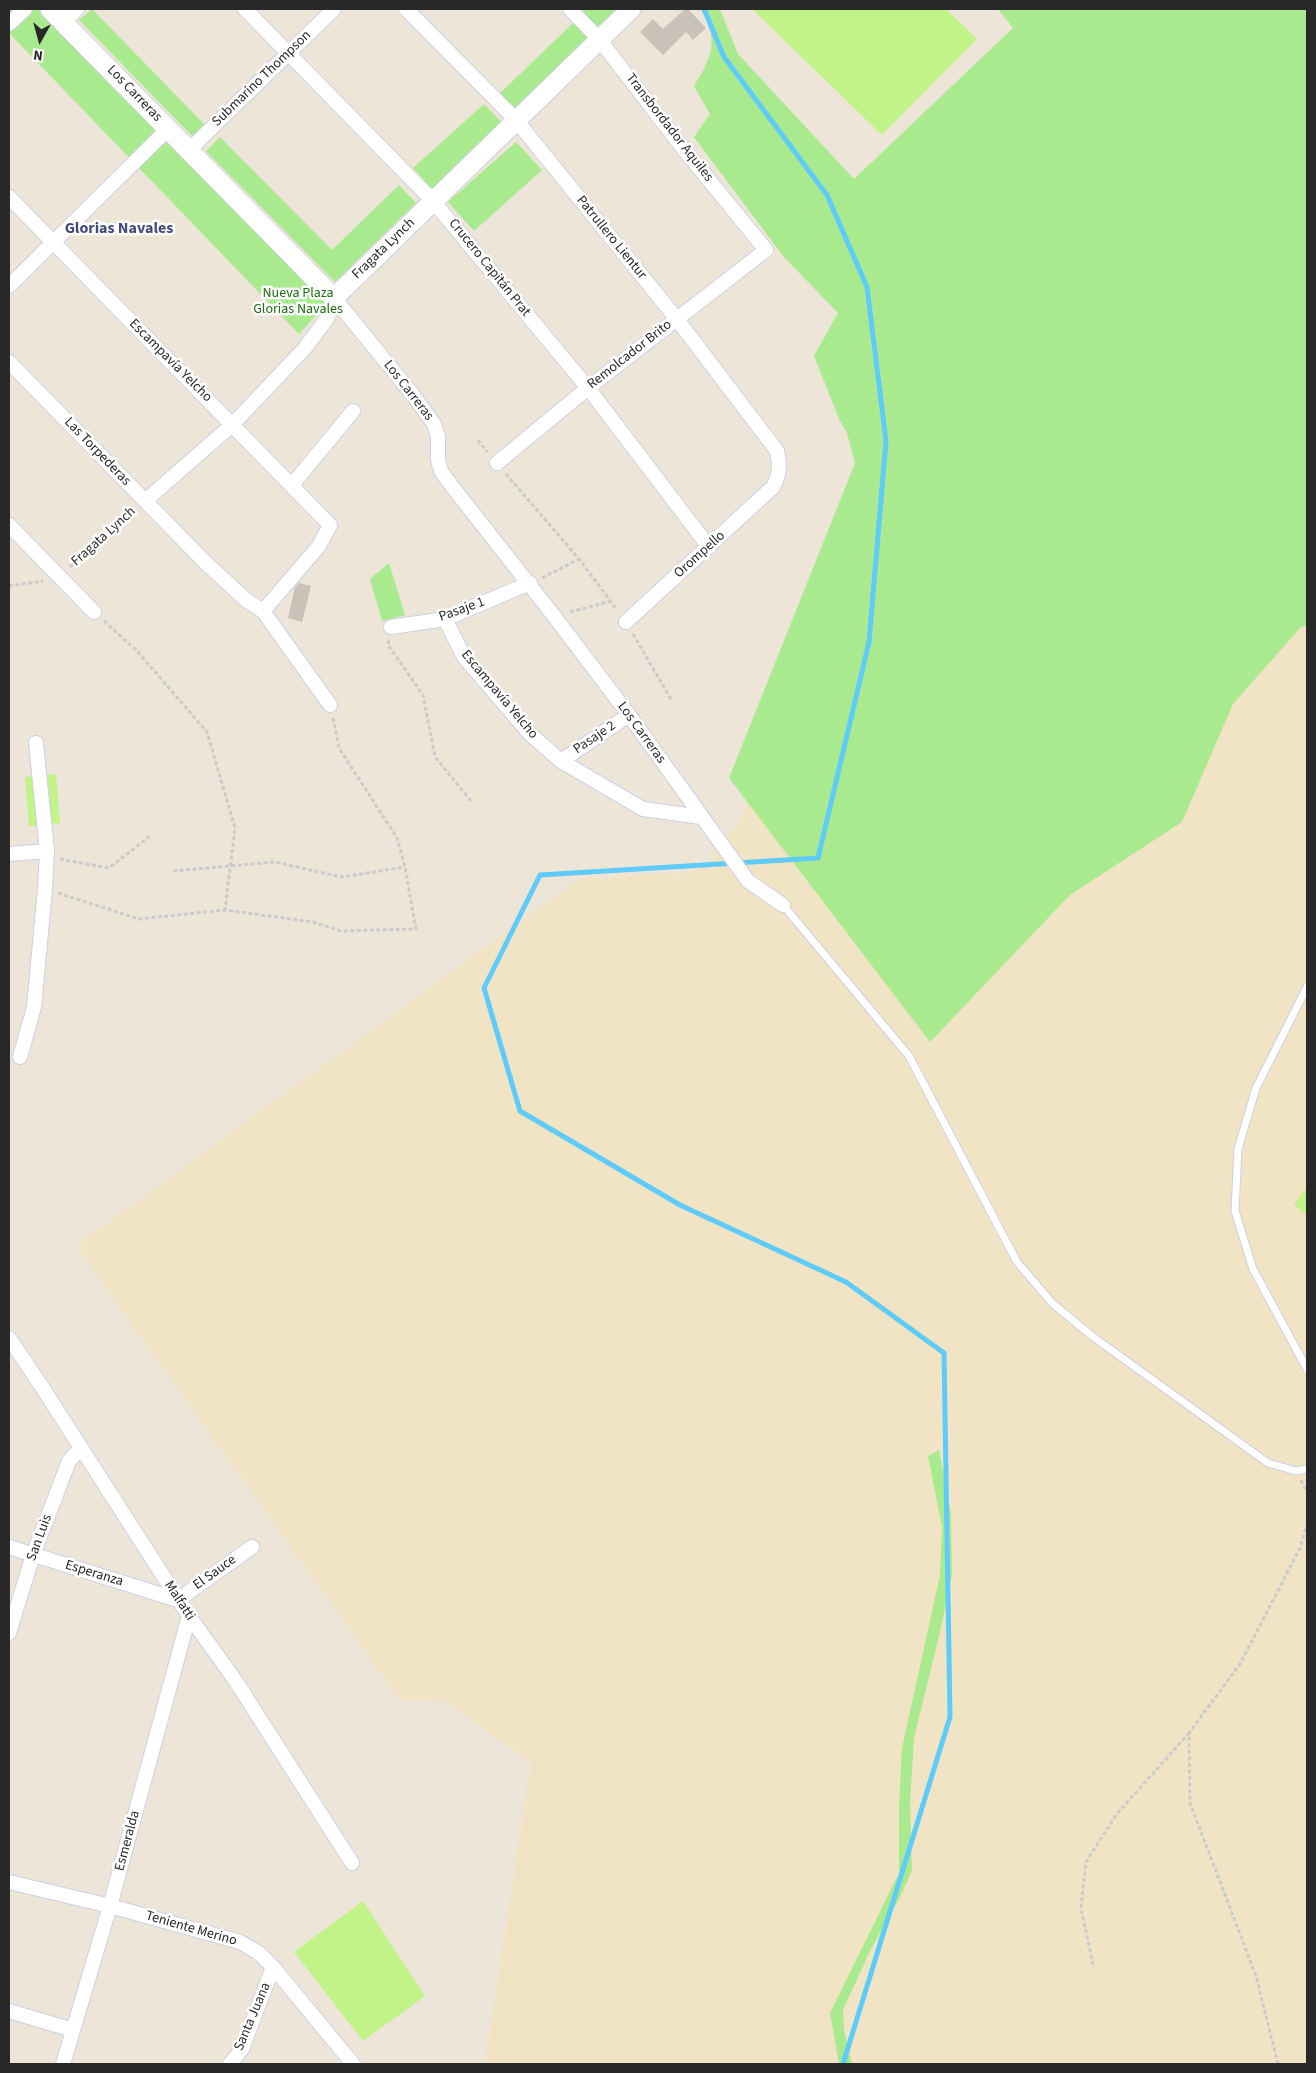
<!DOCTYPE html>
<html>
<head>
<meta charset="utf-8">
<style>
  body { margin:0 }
  #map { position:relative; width:1316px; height:2073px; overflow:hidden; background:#ede5d8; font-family:"Source Sans 3",sans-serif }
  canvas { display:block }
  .frame { position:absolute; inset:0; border:10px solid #282828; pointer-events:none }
  .north { position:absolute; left:15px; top:15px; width:50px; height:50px; -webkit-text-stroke:4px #fff; paint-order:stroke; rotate:187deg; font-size:14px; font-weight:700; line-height:20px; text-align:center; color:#282828 }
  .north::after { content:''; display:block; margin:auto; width:18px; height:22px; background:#282828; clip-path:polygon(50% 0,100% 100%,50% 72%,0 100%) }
</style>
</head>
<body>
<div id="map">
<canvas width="1316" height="2073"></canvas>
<div class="frame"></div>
<div class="north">N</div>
</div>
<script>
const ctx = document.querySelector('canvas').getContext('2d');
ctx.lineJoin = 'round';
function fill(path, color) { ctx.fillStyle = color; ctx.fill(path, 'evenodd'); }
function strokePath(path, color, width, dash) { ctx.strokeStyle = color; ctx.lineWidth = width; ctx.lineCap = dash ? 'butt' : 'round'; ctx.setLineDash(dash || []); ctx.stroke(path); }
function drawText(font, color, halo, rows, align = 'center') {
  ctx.font = font + ' "Source Sans 3",sans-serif'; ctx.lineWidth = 5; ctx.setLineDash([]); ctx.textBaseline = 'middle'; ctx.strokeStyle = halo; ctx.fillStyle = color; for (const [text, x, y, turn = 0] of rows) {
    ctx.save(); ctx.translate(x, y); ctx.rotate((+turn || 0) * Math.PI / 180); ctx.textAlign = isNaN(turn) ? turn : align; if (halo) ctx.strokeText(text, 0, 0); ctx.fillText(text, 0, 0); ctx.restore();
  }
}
fill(new Path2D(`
  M1033,9h274v2055h-822l46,-302 -89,-62 -42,-1 -324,-453 503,-367 109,-7 21,-8 8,-19 24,-25z`), '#f1e4c5');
fill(new Path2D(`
  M9,9h29l281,284 7,11 -27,30 -290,-301z
  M92,9l113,116 -12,12 -114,-117z
  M584,9h33l-20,19 -16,-16z
  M701,9h19l18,45 116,125 159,-151 -15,-19h309v617l-6,1 -68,77 -51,118 -112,73 -140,147 -201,-264 126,-315 -8,-30 -7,-12 -26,-65 24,-43 -55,-57 -89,-119 16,-23 -16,-28c10,-17 22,-35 16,-55 -2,-8 -6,-15 -9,-22z
  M573,23l18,18 -77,77 -19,-20z
  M484,104l22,23 -71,65 -22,-24z
  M220,137l112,113 67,-65 17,18 -81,79 -129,-131z
  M516,142l26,28 -68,61 -26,-29z
  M389,563l16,52 -23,6 -12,-42z
  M939,1450l12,63 1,62 -12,57 -26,106 -4,66 2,67 -14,30 -28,50 -27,59 1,20 8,34h-13l-9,-51 69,-140v-69l3,-56 38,-173 2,-48 -14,-71z`), '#a9ea8e');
fill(new Path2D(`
  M752,9h194l31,30 -95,96z
  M56,774l4,49 -31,3 -4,-49z
  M1307,1188v28l-13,-12z
  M363,1901l62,95 -62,45 -69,-89z`), '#c1f388');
strokePath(new Path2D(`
  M704,9l20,48 103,138 40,92 19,154 -17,201 -51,216 -278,17 -56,113 36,123 160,94 166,77 98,71 6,364 -107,347`), '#5ecbfb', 5);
fill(new Path2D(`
  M685,9h3l18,19 -13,12 -7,-8 -23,23 -23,-23 13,-13 10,10z
  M299,583l12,3 -9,36 -14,-4 7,-31z`), '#c8c2b8');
const lane = new Path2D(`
  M783,905l126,151 108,206 35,41 40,33 176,127 28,8 11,-2
  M1307,987l-51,101 -18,61 -3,62 18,58 54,100`);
const street = new Path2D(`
  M245,9l188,192 155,187 121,159
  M406,9l110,111 160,198 101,133c3,14 3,23 -4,36l-147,135
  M63,22l14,-13
  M9,24l16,-15
  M189,150l145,-141
  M9,197l321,328 -11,21 -56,65
  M9,286l159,-157
  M334,298l79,97 21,29 4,12v24l3,11 10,14 103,131 75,99 119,166 35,24
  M9,362l197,201 40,37 17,11 67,94
  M497,463l91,-75 178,-138 -84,-103 -83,-108 -29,-30
  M292,485l61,-74
  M145,501l87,-76 73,-77 23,-31 6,-19
  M9,525l85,87
  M445,619l19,38 66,77 31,27 82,48 58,8
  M391,627l54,-8 85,-36
  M561,761l68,-46
  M9,854l38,-3
  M20,1057l14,-50 11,-118 2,-38 -11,-108
  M9,1338l33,49 147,229 46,64 117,183
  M9,1547l169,53 74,-53
  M9,1633l24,-78 36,-94 12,-13
  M9,1882l101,24 130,36 19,11 14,14 80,97
  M9,2011l64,19
  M63,2064l47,-158 79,-290
  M230,2064l12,-15 31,-82`);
const secondary = new Path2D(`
  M50,9l284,289 297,-289`);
strokePath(lane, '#cdd0e4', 9);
strokePath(street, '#cdd0e4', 16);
strokePath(secondary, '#cdd0e4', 21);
strokePath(new Path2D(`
  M478,440l9,12
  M506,474l73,85 38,51
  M70,567l64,-57
  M542,578l37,-19
  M9,586l34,-5
  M570,612l41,-11
  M104,621l34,31 69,80 28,96 -10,82
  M633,634l39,67
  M389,640l-1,5 35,50 12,62 36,44
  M60,859l49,9 41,-32
  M173,871l102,-9 66,15 64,-10
  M58,893l81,26 86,-9 88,12 28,9 75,-2 -11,-62 -8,-29 -58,-90 -6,-30
  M1301,1480l6,13
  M1093,1965l-12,-57 5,-46 30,-47 73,-82
  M1278,2064l-22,-88 -66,-173 -1,-70 51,-69 60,-116 7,-24`), '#cbcbcb', 3, [4, 2.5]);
strokePath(lane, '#fff', 7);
strokePath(street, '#fff', 14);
strokePath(secondary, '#fff', 19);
drawText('14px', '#282828', '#fff', [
  ["Submarino Thompson",262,79,-44],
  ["Los Carreras",134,94,46],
  ["Transbordador Aquiles",669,128,52],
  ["Patrullero Lientur",611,238,51],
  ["Fragata Lynch",384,249,-44],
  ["Crucero Capitán Prat",489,268,51],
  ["Remolcador Brito",630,355,-38],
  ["Escampavía Yelcho",170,361,45],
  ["Los Carreras",408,391,52],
  ["Las Torpederas",97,452,46],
  ["Fragata Lynch",104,537,-42],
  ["Orompello",700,555,-42],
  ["Pasaje 1",462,610,-20],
  ["Escampavía Yelcho",499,695,50],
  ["Los Carreras",641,733,54],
  ["Pasaje 2",595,738,-34],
  ["San Luis",40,1538,-70],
  ["El Sauce",215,1573,-36],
  ["Esperanza",94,1574,17],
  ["Malfatti",179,1601,57],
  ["Esmeralda",128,1841,-75],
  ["Teniente Merino",191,1929,16],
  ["Santa Juana",253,2017,-67]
]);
drawText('14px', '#206c12', '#fff', [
  ["Nueva Plaza",298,294],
  ["Glorias Navales",298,310]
]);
drawText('bold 16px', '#444c7e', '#fff', [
  ["Glorias Navales",119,229]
]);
</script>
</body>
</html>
